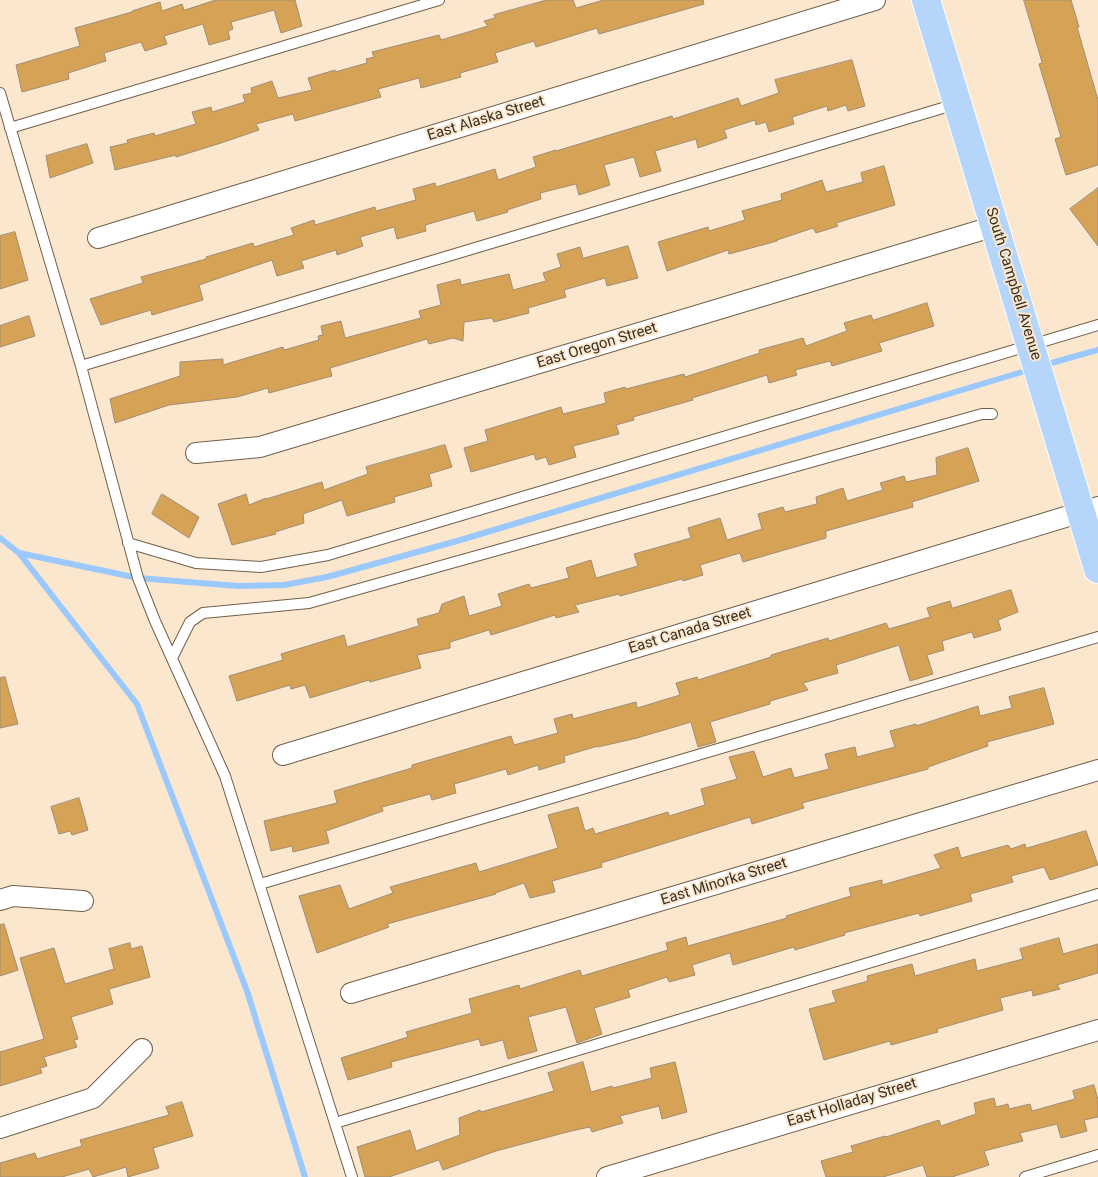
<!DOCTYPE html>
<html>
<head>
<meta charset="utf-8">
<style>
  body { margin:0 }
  canvas { display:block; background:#fbe7ce }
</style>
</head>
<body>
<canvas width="1098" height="1177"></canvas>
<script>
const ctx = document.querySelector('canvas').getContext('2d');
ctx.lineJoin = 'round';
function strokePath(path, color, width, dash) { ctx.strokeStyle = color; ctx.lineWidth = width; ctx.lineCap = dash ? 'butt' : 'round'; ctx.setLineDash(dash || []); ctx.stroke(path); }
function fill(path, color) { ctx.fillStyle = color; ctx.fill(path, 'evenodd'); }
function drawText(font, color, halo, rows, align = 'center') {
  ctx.font = font + ' Roboto,sans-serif'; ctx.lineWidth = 4; ctx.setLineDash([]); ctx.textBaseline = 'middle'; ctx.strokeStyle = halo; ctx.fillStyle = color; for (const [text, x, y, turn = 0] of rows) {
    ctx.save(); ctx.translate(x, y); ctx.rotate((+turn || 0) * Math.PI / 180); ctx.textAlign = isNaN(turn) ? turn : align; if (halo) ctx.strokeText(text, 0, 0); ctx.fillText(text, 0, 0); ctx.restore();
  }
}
strokePath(new Path2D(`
  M1044,365l54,-15
  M0,538l19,15 118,151 110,287 58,186
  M19,553l119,25 100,8 46,-1 43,-8 130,-36 575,-172`), '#9bc8fd', 6);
const building = new Path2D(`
  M216,0h79l7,26 -21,7 -7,-23 -43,12 2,7 -5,2 2,8 -21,6 -6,-21 -39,12 3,8 -22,7 -4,-9 -37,11 2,8 -38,12 1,6 -47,13 -6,-27 64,-19 -5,-18 57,-16v-1l28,-9 2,9 20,-7 2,6z
  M547,0h26l3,8 28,-8h99l1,4 -105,30 -2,-6 -61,19 -2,-6 -39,12 3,9 -38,11 1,4 -40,11 -2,-10 -41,11 3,8 -86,24 -2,-7 -37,10 3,6 -38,13 -45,14v-2l-61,15 -5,-23 18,-4 -1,-3 27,-7 1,3 41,-12 -4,-12 19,-5 1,5 33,-10 -2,-7 9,-2 -1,-5 21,-7 6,17 34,-8 -4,-12 27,-8v2l32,-9 -1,-4 8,-2 -2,-5 67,-17 2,5 47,-14 -4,-5 11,-3 -1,-3z
  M1024,0h47l8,27h-2l21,73v65l-32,10 -11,-36 6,-2 -22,-73 3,-1z
  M852,60l13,46 -17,5 -2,-6 -18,6 -1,-5 -35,11 2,7 -25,8 -3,-10 -10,3 -1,-5 -31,10 3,8 -29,10 -2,-9 -41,12 6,20 -21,6 -6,-20 -30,8 6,20 -31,10 -3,-11 -36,9 1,6 -34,11 1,2 -31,9 -3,-10 -49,14 1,6 -29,8 -3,-12 -34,10 3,9 -26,9 -1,-5 -35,11 3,7 -27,8 -5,-16 -73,25 4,15 -51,15 -1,-5 -50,15 -11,-26 53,-16 -2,-6 65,-18v-2l47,-14 1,4 40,-12 -3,-7 23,-8 1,5 60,-18 1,4 40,-11 -3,-11 22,-6 1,4 59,-18 3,11 38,-13 -3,-10 23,-7v1l116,-35 1,3 65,-21 3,8 38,-13 -4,-13z
  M87,144l6,19 -43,15 -4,-22z
  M884,166l11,39 -59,18 2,3 -22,7 -3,-5 -36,12v1l-48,13 -1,-4 -61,21 -9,-29 50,-15 1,4 36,-11 -3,-9 40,-11 -1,-6 41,-14 4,12 37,-10 -2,-9z
  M1098,188v58l-28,-37z
  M15,232l13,48 -28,9v-53z
  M628,246l10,32 -31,8 -2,-8 -41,12 2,7 -38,11 1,5 -35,9 -2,-4 -28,4 -1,19 -10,-3 -24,6 -2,-5 -97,29 2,8 -63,17 -1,-5 -31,9 -68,8 -54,18 -5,-24 70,-23v-14l43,-3v6l60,-18 1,3 35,-10 -1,-4 5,-1 -2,-9 20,-5 4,17 76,-20 -2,-7 22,-6 -4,-20 23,-6 1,6 48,-11 4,16 33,-9 -3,-8 18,-6 -4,-13 23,-7 3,11z
  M927,303l7,23 -55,17 3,8 -50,15 -2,-5 -35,9 2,5 -28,8 -2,-8 -75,23 1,2 -60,17 1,3 -18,5 3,9 -46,12 3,11 -27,8 -3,-8 -10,3 -2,-6 -63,18 -7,-24 24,-7 -3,-11 76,-23 2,7 43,-11 -2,-10 21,-6 1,2 58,-15 1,3 75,-24 -1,-3 44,-12 3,8 41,-15 -3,-8 27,-8 2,5z
  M29,316l6,20 -35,11v-21z
  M445,445l7,22 -23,7 3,12 -38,11 1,5 -48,14 -5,-16 -39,14 1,9 -29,9 1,2 -44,11 -14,-41 28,-10 3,11 17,-7v1l56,-17 2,8 44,-16 -2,-7z
  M968,448l11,33 -67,21 1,5 -87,24v7l-83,24 -3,-9 -40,12 3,10 -20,6 -1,-2 -62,17 -1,-2 -44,11 4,7 -23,6 -1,-3 -64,20 -2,-5 -39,12v6l-33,7 4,13 -51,14 -1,-2 -59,18 -5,-13 -14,4 -1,-4 -53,16 -8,-25 54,-16 -2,-6 63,-19 3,12 72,-21 -2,-7 22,-6 3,-9 22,-8 5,20 33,-10 -4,-12 31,-10 2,4 38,-10 -3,-10 25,-8 5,18 42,-12 -4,-12 57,-16 -3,-10 32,-10 7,22 35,-11 -4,-15 25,-7 2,5 32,-8 -1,-7 27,-9 4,13 36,-11 -3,-7 24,-7 2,6 31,-7 -1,-17z
  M162,494l37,23 -10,21 -37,-24z
  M1011,590l7,22 -20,8 3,10 -27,8 -2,-6 -30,9 2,9 -17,5 6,19 -23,7 -11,-36 -63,20 2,8 -35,10 5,7 -38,11v3l-60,18 6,20 -18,5 -7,-25 -54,16 -39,9v-1l-34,10 1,6 -26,8 -1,-5 -30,10 -2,-6 -52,15 2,9 -24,7 -2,-6 -48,13 1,4 -57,20 3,12 -36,9 -1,-6 -21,5 -7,-30 73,-18 -3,-12 78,-23v-3l99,-29 3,9 44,-12 -4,-14 18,-5 1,5 63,-17 1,6 43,-13 -4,-12 21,-6 1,3 73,-23v-2l57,-17 1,3 57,-18 3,6 41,-12 -3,-9 23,-7 2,7z
  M5,677l13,47 -18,4v-50z
  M1044,688l10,36 -67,18 1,4 -60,21v2l-126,34 2,5 -52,16 -2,-7 -149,46 1,4 -50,14 3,11 -25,6 -6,-15 -29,10 1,1 -109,30 2,3 -72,26 -18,-57 41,-11 9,24 44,-16 -3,-6 86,-24 3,9 79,-24 -10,-33 30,-8 7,24 8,-3 2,6 73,-22 1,4 36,-11 -4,-16 36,-10 -8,-22 25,-6 9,26 28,-9 3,10 35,-9 -4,-15 30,-7 2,10 38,-10 -5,-16 26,-7v2l62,-20 2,10 32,-8 -3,-11z
  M79,798l9,32 -16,5 -2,-4 -11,3 -8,-27z
  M1086,831l12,34 -48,15 -6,-13 -33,9 2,6 -43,12 2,7 -52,15 -1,-3 -75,20 1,2 -50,15 -1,-3 -61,18 -3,-12 -38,12 3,10 -26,7 -2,-5 -39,13 2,7 -36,11 8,26 -25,9 -11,-36 -38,10 9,34 -29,8 -5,-19 -22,6 -2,-7 -88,23 1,5 -44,13 -7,-22 67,-21 -2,-5 66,-19 -3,-14 50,-14 1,4 60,-19 2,6 86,-26 -2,-7 20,-6 2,9 99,-28 -1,-2 65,-20 -2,-8 33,-8v5l59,-17 -7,-13 24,-8 3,11 47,-13 3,4 14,-5 1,4z
  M4,924l14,46 -18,6v-51z
  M1059,938l4,16 35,-10v29l-41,12 3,4 -27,7 -1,-6 -32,8 3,12 -66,19 1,3 -47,13 -1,-4 -66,19 -15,-51 27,-7 -4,-11 36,-10 -1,-5 45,-12 3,12 60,-17 2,12 46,-12 -3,-10z
  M130,943l1,6 11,-3 8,31 -41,12 4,15 -42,13 7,22 -4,1 3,7 -33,10 3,9 -7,2 2,5 -42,13v-34l44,-13 -24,-81 34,-10 11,36 49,-15 -5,-20z
  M583,1062l8,30 21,-6 1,2 39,-10 -2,-10 25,-6 12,50 -25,7 -3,-13 -39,10 3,7 -31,9 -2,-5 -19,4 -75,20 -53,19 -4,-10 -50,17h-24l-8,-30 53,-17 6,21 44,-16 -1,-17 21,-8 1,2 73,-21 -6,-18z
  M1094,1085l4,15v17l-14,3 3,11 -26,7 -4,-14 -37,9 3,8 -39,10 5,14 -37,12h-25l-4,-12 -40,12h-57l-5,-16 32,-9 -2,-6 34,-10 1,1 53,-17 2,6 35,-12 -2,-11 20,-5 2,9 12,-3 1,5 21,-5 2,7 43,-12 -2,-8z
  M182,1102l11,34 -40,12 6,20 -31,9 -2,-10 -33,10 -4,-8 -27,8h-62v-14l35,-10 2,6 45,-13 -2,-6 89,-25 -3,-8z`);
fill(building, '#d6a255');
strokePath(building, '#9f8d75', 1);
const lane = new Path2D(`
  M0,93l81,273 57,212 17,43 70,155 127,401
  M10,128l429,-128
  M81,366l875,-262
  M128,543l68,20 65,4 67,-12 770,-230
  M172,658l18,-36 13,-9 106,-10 673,-189h10
  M260,884l838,-247
  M335,1123l763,-229
  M1025,1177l73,-22`);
const street = new Path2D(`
  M98,238l777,-238
  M196,453l64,-6 735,-221
  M283,755l815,-248
  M0,900l13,-4 70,5
  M351,993l747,-223
  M0,1128l93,-30 49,-49
  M607,1177l491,-147`);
const primary = new Path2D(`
  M926,0l172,569`);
strokePath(lane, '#71604a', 12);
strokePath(street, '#71604a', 22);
strokePath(primary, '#fff', 30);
strokePath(lane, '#fff', 10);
strokePath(street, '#fff', 20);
strokePath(primary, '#b5d5fb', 28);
drawText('15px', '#373026', '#fbe7ce', [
  ["East Alaska Street",486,119,-17],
  ["South Campbell Avenue",1013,284,73],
  ["East Oregon Street",597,346,-17],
  ["East Canada Street",690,631,-17],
  ["East Minorka Street",724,882,-17],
  ["East Holladay Street",852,1103,-17]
]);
</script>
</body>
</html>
